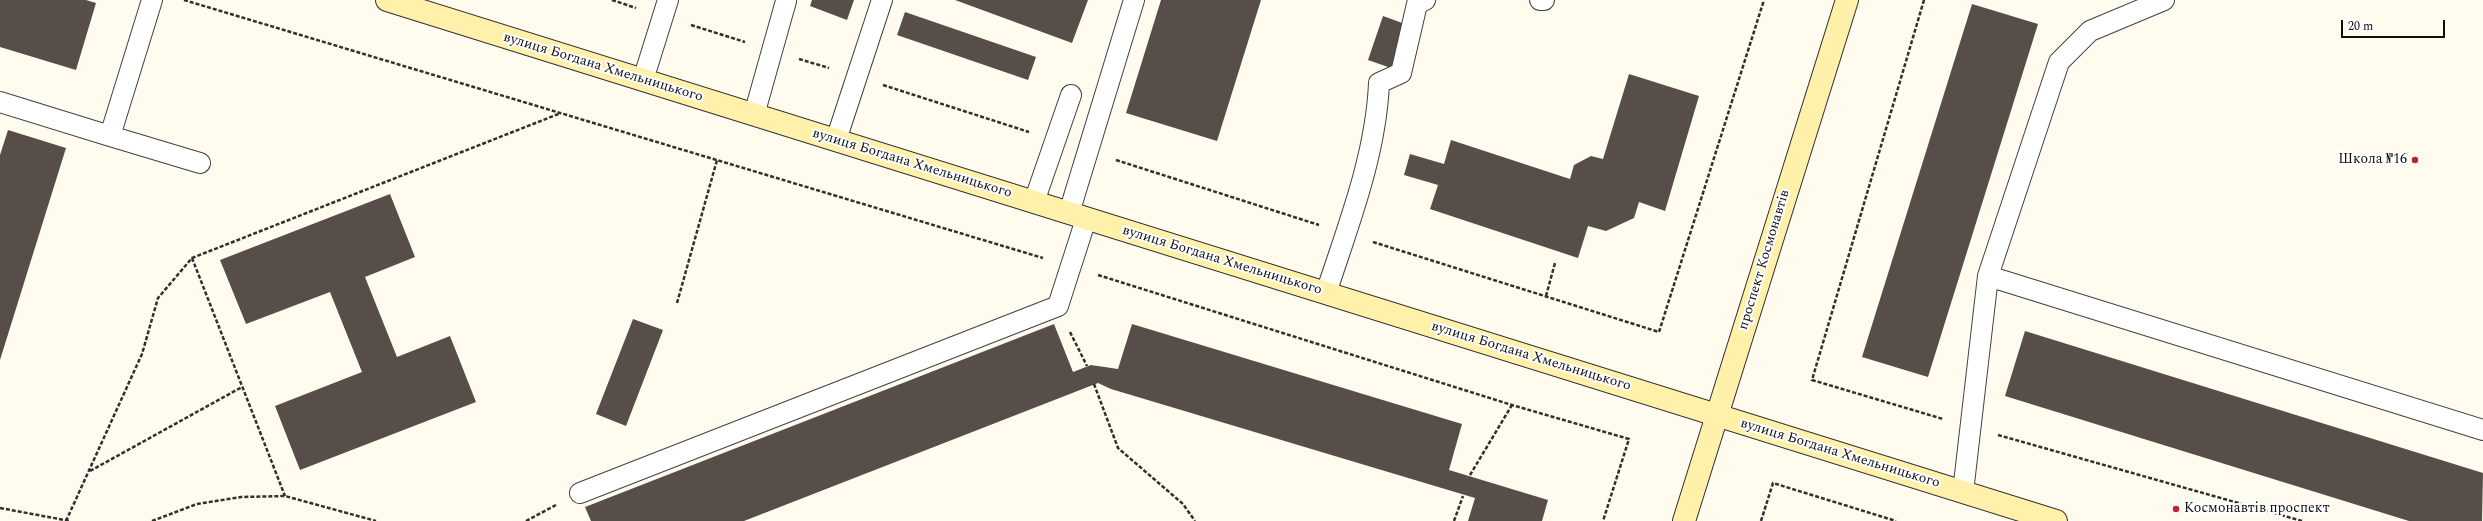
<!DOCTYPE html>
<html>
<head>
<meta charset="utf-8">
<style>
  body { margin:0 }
  #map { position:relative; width:2483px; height:521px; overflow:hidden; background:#fffbef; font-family:Spectral,serif }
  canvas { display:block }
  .scale { position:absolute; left:2341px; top:20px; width:104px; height:18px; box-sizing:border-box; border:2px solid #0e0e0e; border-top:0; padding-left:5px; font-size:12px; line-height:14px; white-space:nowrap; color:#0e0e0e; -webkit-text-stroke:3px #fff; paint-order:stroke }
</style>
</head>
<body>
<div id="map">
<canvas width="2483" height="521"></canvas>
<div class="scale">20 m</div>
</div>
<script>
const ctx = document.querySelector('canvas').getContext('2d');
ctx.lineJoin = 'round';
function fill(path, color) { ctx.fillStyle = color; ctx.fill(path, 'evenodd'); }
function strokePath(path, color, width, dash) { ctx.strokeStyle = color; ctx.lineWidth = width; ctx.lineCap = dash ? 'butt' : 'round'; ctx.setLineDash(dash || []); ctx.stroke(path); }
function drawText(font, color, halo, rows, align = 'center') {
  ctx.font = font + ' Spectral,serif'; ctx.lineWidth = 4; ctx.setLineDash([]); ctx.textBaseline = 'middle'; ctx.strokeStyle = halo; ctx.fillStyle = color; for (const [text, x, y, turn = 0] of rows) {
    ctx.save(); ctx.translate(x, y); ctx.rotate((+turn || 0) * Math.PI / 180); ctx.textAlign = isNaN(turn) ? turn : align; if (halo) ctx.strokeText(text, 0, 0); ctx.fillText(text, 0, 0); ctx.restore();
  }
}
fill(new Path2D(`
  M0,0h86l10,3 -20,67 -76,-23z
  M812,0h42l-7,20 -37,-14z
  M955,0h133l-16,43z
  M1161,0h100l-44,141 -91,-28z
  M1972,4l66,20 -110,353 -66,-20z
  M905,12l131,45 -8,23 -131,-45z
  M1383,16l22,8 -14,44 -23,-8z
  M1629,74l70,22 -34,115 -26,-9 -5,16 -28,13 -18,-5 -10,32 -148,-49 8,-24 -34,-10 6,-21 34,10 7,-24 119,39 4,-14 17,-9 12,3z
  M8,130l58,18 -66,212v-205z
  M390,194l25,63 -50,20 32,80 53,-21 26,66 -176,68 -25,-64 87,-34 -32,-80 -84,32 -26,-64z
  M633,319l30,11 -37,96 -30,-12z
  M1054,324l19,48 18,-7 27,4 14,-45 330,100 -13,46 99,30 -6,21h-74l7,-23 -364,-109 -13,-6 -354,138h-153l-6,-14z
  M2025,331l458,142 -1,48h-73l-404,-125z`), '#574e4a');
const lane = new Path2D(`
  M1540,0h4
  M643,80l25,-80
  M0,102l110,34 42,-136
  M754,115l32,-114
  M110,136l90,27
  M836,140l46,-140
  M1034,202l37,-107
  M1069,213l65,-213
  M1988,276l495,154
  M1326,293c22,-67 50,-138 53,-210l22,-10 16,-69 8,-4
  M1963,492l25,-216 71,-214 31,-31 74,-31
  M580,493l478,-187 28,-87`);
const secondary = new Path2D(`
  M387,0l1669,521
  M1684,521l163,-521`);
strokePath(lane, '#414141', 22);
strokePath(secondary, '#303030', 24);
strokePath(new Path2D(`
  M184,0l859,258
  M612,0l24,8
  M1924,0l-112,380 131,39
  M691,25l54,17
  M799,59l30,9
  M883,85l146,47
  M1116,160l203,65
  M1373,242l286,90 105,-332
  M192,258l93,238
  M1098,275l414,130 117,34 -26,82
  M1546,296l9,-33
  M677,303l40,-143
  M1070,332l17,34
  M1094,384l24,64 65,56 12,17
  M1998,435l304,86
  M90,471l152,-84
  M1470,475l42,-70
  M0,508l70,13
  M66,521l76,-167 16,-56 34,-40 369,-145
  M152,521l45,-17 44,-7 44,-1 91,25
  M526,521l30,-16
  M1454,521l9,-25
  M1761,521l12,-38 123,38`), '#303030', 2.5, [4, 2]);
strokePath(lane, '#fff', 20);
strokePath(secondary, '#fff0aa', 22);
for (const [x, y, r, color] of [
  [2415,160,4,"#c32133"],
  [2176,509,4,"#c32133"]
]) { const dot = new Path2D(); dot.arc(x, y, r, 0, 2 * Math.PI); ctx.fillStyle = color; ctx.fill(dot); strokePath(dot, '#fff', 1.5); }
drawText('14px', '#0e0e0e', '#fff', [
  ["вулиця Богдана Хмельницького",603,68,17],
  ["вулиця Богдана Хмельницького",912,164,17],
  ["проспект Космонавтів",1765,260,-73],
  ["вулиця Богдана Хмельницького",1222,261,17],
  ["вулиця Богдана Хмельницького",1531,357,17],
  ["вулиця Богдана Хмельницького",1840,454,17]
]);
drawText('14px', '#0e0e0e', '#fff', [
  ["Школа №16",2407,160],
  ["Космонавтів проспект",2184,509,"left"]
], 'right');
</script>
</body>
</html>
